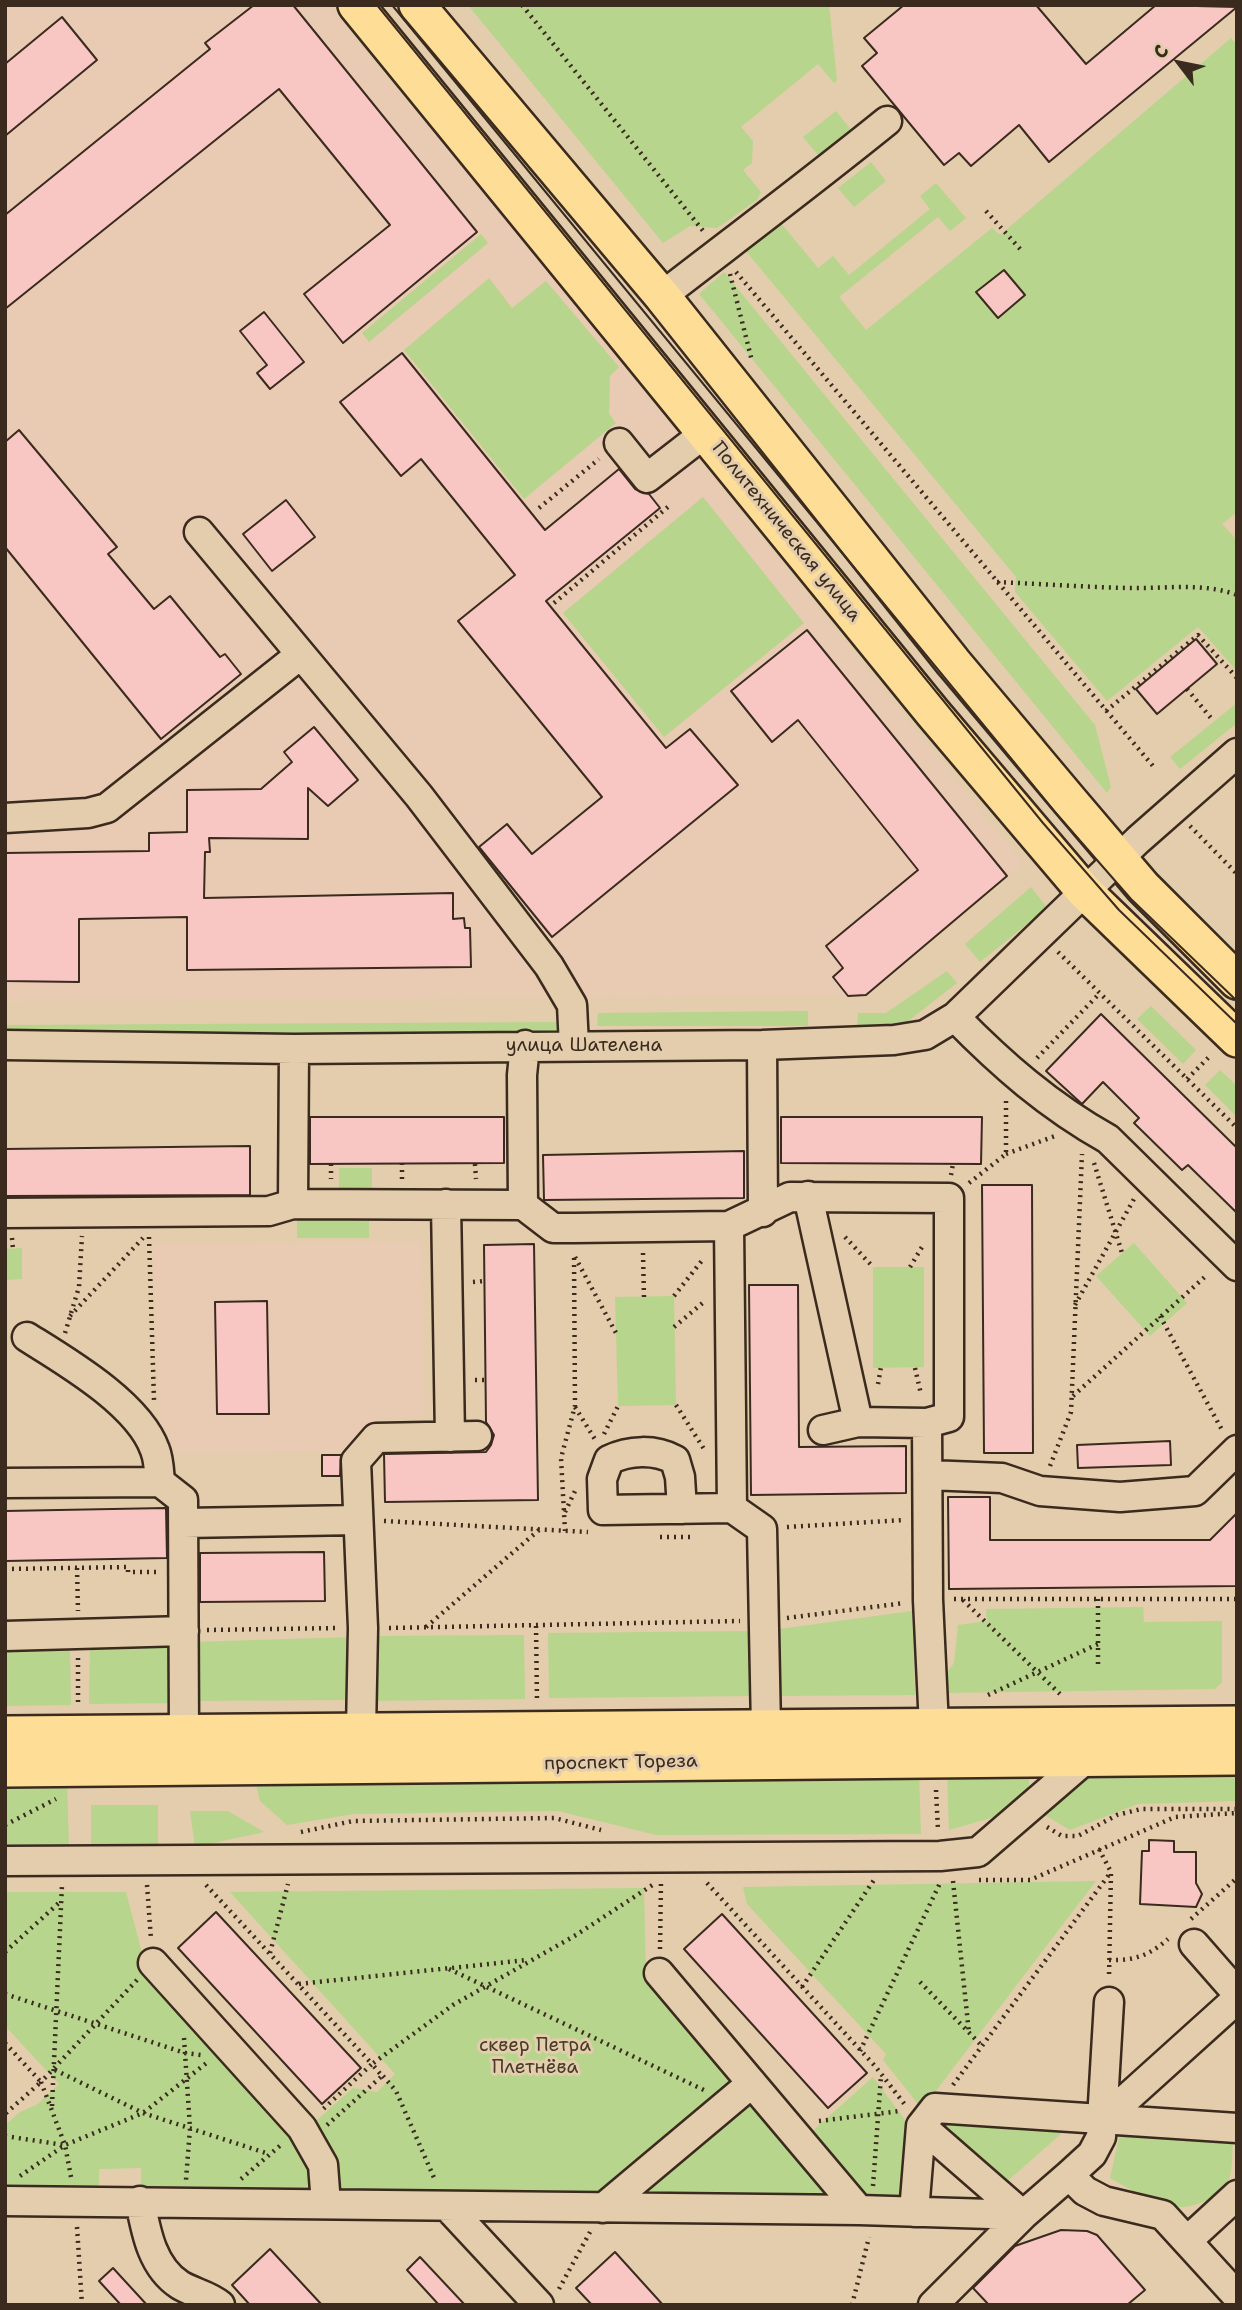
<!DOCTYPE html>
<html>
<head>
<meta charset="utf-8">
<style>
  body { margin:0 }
  #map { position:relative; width:1242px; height:2310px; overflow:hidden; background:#e3cdac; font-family:"Shantell Sans",sans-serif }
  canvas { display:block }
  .frame { position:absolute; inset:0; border:7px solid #3b2a1e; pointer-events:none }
  .north { position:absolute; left:1144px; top:28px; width:70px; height:70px; -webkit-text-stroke:5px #e3cdac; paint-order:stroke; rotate:302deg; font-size:19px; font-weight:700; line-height:28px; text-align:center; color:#3b2a1e }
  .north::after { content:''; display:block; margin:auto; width:24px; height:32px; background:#3b2a1e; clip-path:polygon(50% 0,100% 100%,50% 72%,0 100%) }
</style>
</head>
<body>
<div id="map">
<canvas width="1242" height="2310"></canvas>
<div class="frame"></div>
<div class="north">С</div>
</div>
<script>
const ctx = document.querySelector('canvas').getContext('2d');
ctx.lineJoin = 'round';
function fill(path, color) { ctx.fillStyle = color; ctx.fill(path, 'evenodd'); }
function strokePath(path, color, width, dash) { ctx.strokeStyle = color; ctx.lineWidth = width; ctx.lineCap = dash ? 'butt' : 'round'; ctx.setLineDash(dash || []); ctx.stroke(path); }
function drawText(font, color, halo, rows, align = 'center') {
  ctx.font = font + ' "Shantell Sans",sans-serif'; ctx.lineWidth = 6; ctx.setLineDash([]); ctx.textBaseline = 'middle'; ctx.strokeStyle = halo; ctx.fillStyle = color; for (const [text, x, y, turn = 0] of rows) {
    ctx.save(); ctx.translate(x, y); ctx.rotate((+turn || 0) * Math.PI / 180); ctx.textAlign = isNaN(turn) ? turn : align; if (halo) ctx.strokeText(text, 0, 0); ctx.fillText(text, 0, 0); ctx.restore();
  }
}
fill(new Path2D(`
  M5,5h322l185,222 511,637 -157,131 -861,7z
  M422,1242l3,174 -43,2 -39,34 -182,2 -8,-210z`), '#e9cbb3');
fill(new Path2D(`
  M468,5h361l8,75 -3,3 -16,-19 -77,63 12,14 -1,22 -9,7 18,22 -4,8 -40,28 -27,-2 -27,17z
  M1231,38l3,4 3,-2v472l-15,12 15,16v131l-39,-44 -91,74 -92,-109 1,-15 -271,-327 35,-28 38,46 15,-12 16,19 81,-66 -10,-13 16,-13 30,35 -16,13 -12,-14 -99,80 27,33 126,-102 8,7z
  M836,111l15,19 -32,26 -16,-19z
  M871,162l15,19 -32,26 -16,-19z
  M481,234l7,9 -119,99 -7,-9z
  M724,272l371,453 16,62 -4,6 -408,-499z
  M489,278l23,30 34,-27 73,86 -9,9 -1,38 7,9 -92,76 -120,-149z
  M703,497l101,126 -140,114 -101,-124z
  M1237,703v20l-57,46 -10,-12z
  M1031,887l16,21 -67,54 -15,-18z
  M947,971l10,12 -54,42 -46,2 1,-14h28z
  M1151,1006l45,44 -13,14 -46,-45z
  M808,1011v15h-211l1,-13z
  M565,1022l-6,13 -554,3v-13z
  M1220,1070l17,16v31l-32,-32z
  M339,1168h33v29h-33z
  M297,1212h72v26h-72z
  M1134,1243l53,60 -37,33 -54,-60z
  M22,1248v31l-17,1v-31z
  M873,1267h51v100l-51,1z
  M674,1296l2,109 -58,1 -3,-109z
  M1143,1607l1,15 78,-1v61l-7,7 -271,4 -1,-15 11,-15 4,-38 29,-4 -1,-12z
  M912,1611l3,84 -142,1 -1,-66z
  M754,1631l1,65 -206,2 -1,-65z
  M524,1635l1,64 -154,2v-65z
  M353,1637v63l-161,1 -1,-59z
  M177,1644v59l-88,1 1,-58z
  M70,1646l1,59 -66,1v-58z
  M1237,1770v31l-99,3 -68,26 -29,-17 52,-41z
  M1029,1772v16l-28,27 -52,15 -2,-57z
  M919,1774l2,60 -265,1 -98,-24 -204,3 -67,11 -27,-24 -5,-20z
  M67,1782l2,67h-64v-66z
  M91,1805h67v43l-67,1z
  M190,1811h38l36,21 -69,15z
  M1096,1881l-174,228 -39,-49 3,-6 -139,-150 -4,-17z
  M644,1888l2,88 144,175 83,-74 38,51 -8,69 -66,4 -696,-7v-26l-42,1v24l-94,-1v-67l15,-13 18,-8 21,-20 -54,-58v-134h121l21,80 151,165 55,-49 24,4 18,-18 -165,-182z
  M941,2118l129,8 -67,59 -69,-58z
  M1120,2133l113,5c-1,13 0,31 -5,44 -4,8 -9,11 -16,15 -36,24 -69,-1 -102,-19z`), '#b7d58d');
const building = new Path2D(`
  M254,5h39l184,227 -134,111 -39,-49 86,-69 -111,-136 -274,220v-94l205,-166 -5,-6z
  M904,5h132l50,59 70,-59 81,2 -188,155 -30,-37 -48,41 -12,-13 -15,12 -82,-99 15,-13 -13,-15z
  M62,17l35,43 -92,76v-72z
  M1004,270l21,25 -27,23 -22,-26z
  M264,312l40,50 -34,27 -13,-16 10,-8 -27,-34z
  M402,353l143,177 74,-61 16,20 14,5 11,14 -114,93 120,147 24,-19 48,56 -186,152 -73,-90 28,-23 25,30 70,-57 -144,-176 57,-46 -94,-116 -20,17 -61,-74z
  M19,430l98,117 -9,7 46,55 16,-13 50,61 5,-3 16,20 -80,65 -156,-192v-105z
  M286,500l29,37 -43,34 -29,-37z
  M807,630l200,246 -141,119 -18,1 -15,-19 10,-9 -17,-22 92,-76 -120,-150 -26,22 -41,-51z
  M1196,639l21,25 -60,50 -21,-25z
  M314,727l44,53 -30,26 -20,-18v51l-99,-1 1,14h-5l-1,46 249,-5v26l11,-1 1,10h5l1,39 -284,3v-53l-108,2v63l-74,-1v-128l144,-2v-18l38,-1v-42l74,-1 31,-27 -8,-10z
  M1101,1014l136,134v65l-49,-48 -6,5 -48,-47 5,-5 -36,-36 -21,22 -36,-33z
  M310,1117h194v46l-194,1z
  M781,1117h201l-1,47 -200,-1z
  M250,1146v49l-245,1v-47z
  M744,1151v47l-200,2 -1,-45z
  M982,1185h50l1,268h-49z
  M534,1244l4,256 -153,2 -1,-48 102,-2 5,-7 3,-10 -8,-13 -2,-177z
  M749,1285h49l1,162 107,-1v47l-155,2z
  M267,1301l2,113h-52l-2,-112z
  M1170,1441l1,24 -93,3 -1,-23z
  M322,1455h19l-1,21h-18z
  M948,1497h42v43h220l27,-27v73l-288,3z
  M166,1508l1,50 -162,3v-50z
  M324,1552l1,49 -125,1v-49z
  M1149,1840l25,1v11h22v31l6,11 -6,13 -56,-3 2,-53h7z
  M216,1912l145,156 -39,36 -144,-156z
  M722,1914l145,159 -39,35 -144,-159z
  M1061,2230l26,1 10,4 48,55 -18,15h-138l-16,-17 42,-42z
  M270,2249l52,56h-72l-18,-20z
  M615,2252l48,53h-71l-16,-17z
  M420,2257l45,48h-26l-32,-35z
  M113,2268l34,37h-26l-22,-24z`);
fill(building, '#f8c7c4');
strokePath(building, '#3b2a1e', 2);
const minor = new Path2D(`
  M662,296c75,-58 151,-115 225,-175
  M619,443l28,35 58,-45
  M199,532l220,264 130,170 23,39 2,41
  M5,818l83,-5 19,-5 193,-153
  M955,1017c47,48 94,89 153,122l129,127
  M5,1045l289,4 468,-4 132,-5 31,-5 30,-18 183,-177 99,-87
  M762,1045l1,167
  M294,1049l-1,155 230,1 30,23h21l155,-2 61,-29 159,1v219l-22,6 -69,-1 -35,8
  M808,1196l50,226
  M446,1204l4,233
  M523,1205l-1,-130 3,-30
  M5,1213l264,-2 24,-7
  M729,1226l3,282 30,21 4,199
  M27,1337c40,25 112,67 128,113 4,10 4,22 5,32
  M927,1423l1,177 6,127
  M928,1475l74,3 38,13 80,6 75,-6 42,-41
  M5,1483l155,-1 23,18 1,233
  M682,1509l-2,-32 -5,-17c-20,-11 -46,-10 -66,0l-7,19 1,31 129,-2
  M184,1523l174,-3
  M5,1636l179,-5
  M361,1731l2,-103 -7,-167 20,-23 101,-2
  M5,1861l935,-5 38,-4 109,-94
  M1194,1944l43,49
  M153,1963l149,165 21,37 3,39
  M659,1973l200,237
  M1104,2119l133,-120
  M921,2126l14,-18 302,20
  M1069,2175l23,-21 9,-17 8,-135
  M5,2201l854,9 164,5 46,-40 16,16 19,10 59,14 74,81
  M140,2201c6,31 12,66 40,84 13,8 28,10 40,20
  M447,2206l92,99
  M603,2208l149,-125
  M914,2212l7,-86 102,89 -90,90
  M1187,2241l50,-46`);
const major = new Path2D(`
  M356,5l577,708 151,178 153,148
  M417,5l245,291 291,366 116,138 74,87 94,94
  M5,1734l1232,-10
  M5,1769l1232,-12`);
strokePath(minor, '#3b2a1e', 33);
strokePath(major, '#3b2a1e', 40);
strokePath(new Path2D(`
  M522,5l182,227
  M986,211l35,39
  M736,272l417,494
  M730,274l22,87
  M539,508l60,-49
  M997,582c44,2 88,5 132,6 36,1 73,-6 108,7
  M554,603l115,-97
  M1187,689l24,29
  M1106,711l92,-76 39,43
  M1190,826l47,48
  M1058,952l179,176
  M1037,1058l63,-65
  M1187,1079l24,-24
  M1006,1154l49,-18
  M402,1163v16
  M1094,1163l28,90
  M331,1164v15
  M475,1164l1,15
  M951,1175l2,-11
  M969,1183l37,-29v-56
  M149,1237l5,163
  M845,1237l28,30
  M12,1238l1,11
  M643,1253l1,44
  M575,1257l41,76
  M910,1267l12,-20
  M473,1282l11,-1
  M674,1296l30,-38
  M1075,1305l59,-106
  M70,1316l73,-78
  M1160,1316l62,114
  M674,1327l31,-26
  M65,1333l14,-46 3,-51
  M915,1368l6,26
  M475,1380h10
  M878,1384l3,-17
  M1073,1396l135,-122
  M676,1405l28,44
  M575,1407l21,34
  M604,1434l14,-28
  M1050,1466l21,-54 11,-258
  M565,1512l11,-23
  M384,1521l204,11
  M787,1527l117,-7
  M565,1531l-4,-73 14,-52 -1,-152
  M660,1537h32
  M77,1568l1,43
  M5,1569l123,-2v5h32
  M954,1599h283
  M1098,1599v69
  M963,1600l99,96
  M787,1618l117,-15
  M536,1626l1,75
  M426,1627l113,-97
  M389,1628l351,-7
  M207,1630l131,-2
  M78,1658v47
  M988,1695l110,-51
  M936,1790l2,40
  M5,1825l51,-26
  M1047,1827l15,9h16l39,-21 24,-6h96
  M301,1832l52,-11 201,-3 47,12
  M1099,1849l12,23 -2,105
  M979,1880h51l145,-63 62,-4
  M953,1881l16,152
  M707,1883l168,183 31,40
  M147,1885l4,54
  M206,1885l166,179 -51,47
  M1191,1919l46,-41
  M660,1949l1,-68
  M5,1952l56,-51
  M270,1953l18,-69
  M1109,1960c25,1 41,-5 59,-21
  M449,1969l257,122
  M920,1982l62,64
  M299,1984l228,-24
  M802,1987l72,-107
  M5,1994l180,59 16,2
  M184,2038l6,90 -4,52
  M5,2043l36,39 -36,32
  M860,2051l81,-170
  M55,2070l88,43 126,41
  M383,2076l13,15 39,89
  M953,2085l158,-213
  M52,2106l10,-221
  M819,2121l81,-10
  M327,2125l55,-49 -10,-12 81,-59 123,-70 78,-51
  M5,2136l59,9
  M20,2176l45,-31 78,-32 66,-52
  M71,2177l-6,-32 -24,-63 96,-102
  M241,2179l41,-35
  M873,2186l8,-110
  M77,2227l5,78
  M559,2289l31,-57
  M852,2305l17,-68`), '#3b2a1e', 4.5, [2, 5]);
strokePath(minor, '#e3cdac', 28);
strokePath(major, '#fedd96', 35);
strokePath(new Path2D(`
  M377,5l666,818 76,87 118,114
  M392,5l663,807 76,87 106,102`), '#3b2a1e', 2);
drawText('19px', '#3b2a1e', '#e3cdac', [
  ["Политехническая улица",786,532,51],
  ["улица Шателена",584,1046],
  ["проспект Тореза",621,1763,-1]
]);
drawText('19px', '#473b29', '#e3cdac', [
  ["сквер Петра",535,2046],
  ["Плетнёва",535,2068]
]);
</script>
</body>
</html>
